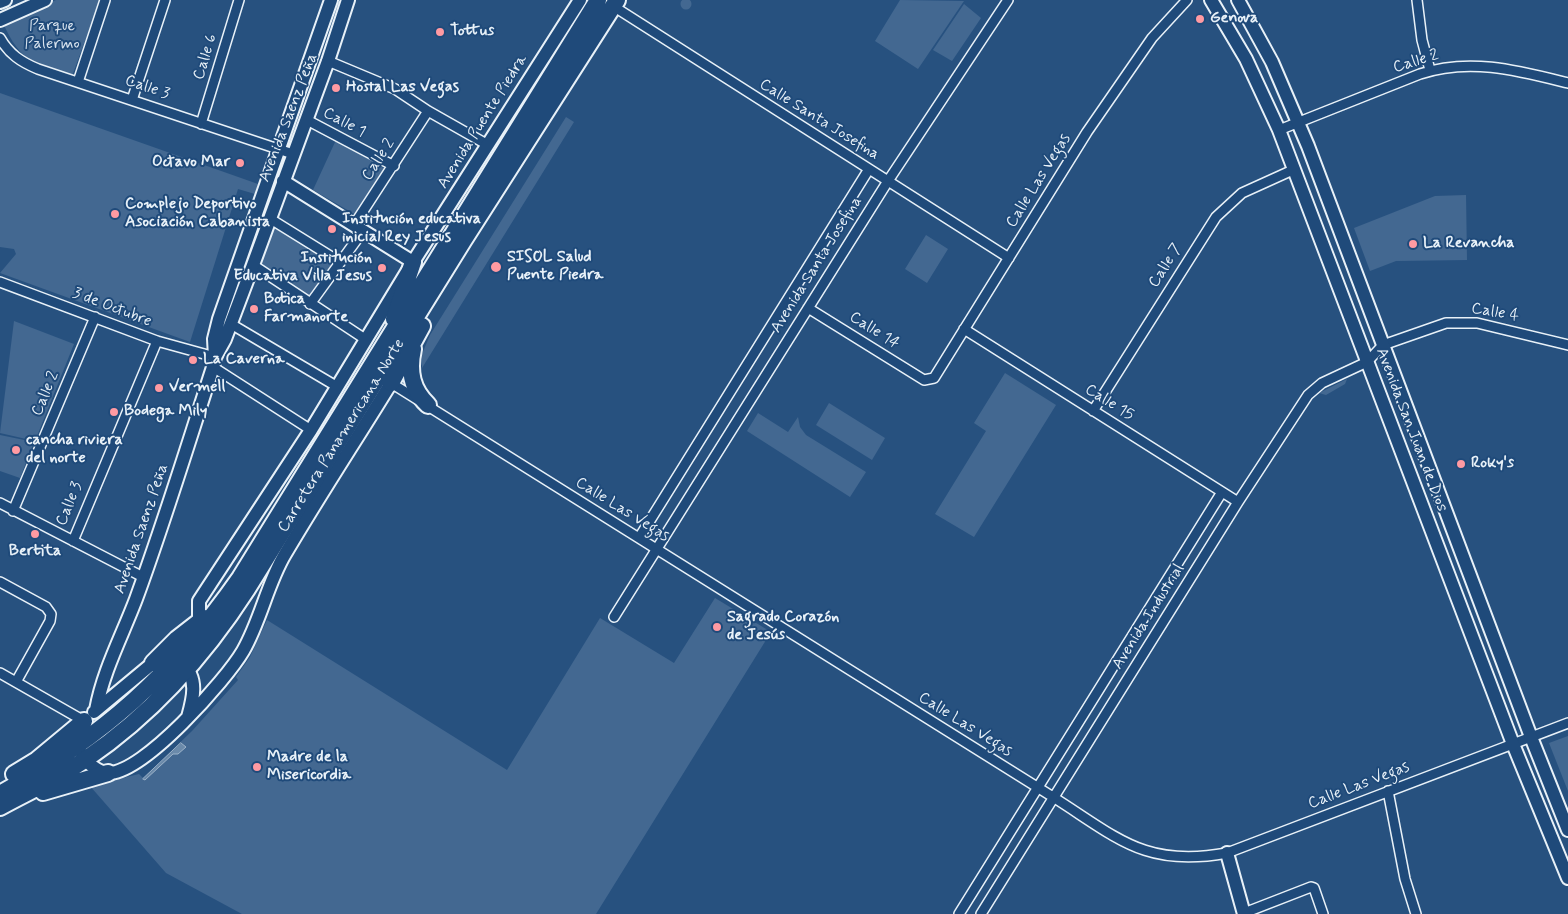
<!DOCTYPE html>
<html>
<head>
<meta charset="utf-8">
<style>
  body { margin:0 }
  canvas { display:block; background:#27517f }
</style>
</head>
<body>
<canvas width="1568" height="914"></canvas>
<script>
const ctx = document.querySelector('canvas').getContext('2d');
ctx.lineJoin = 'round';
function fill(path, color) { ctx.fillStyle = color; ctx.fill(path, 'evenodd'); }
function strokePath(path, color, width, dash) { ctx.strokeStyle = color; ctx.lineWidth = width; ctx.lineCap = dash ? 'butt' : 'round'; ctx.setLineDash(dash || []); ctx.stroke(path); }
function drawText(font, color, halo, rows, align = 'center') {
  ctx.font = font + ' Mynerve,sans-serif'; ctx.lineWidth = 4; ctx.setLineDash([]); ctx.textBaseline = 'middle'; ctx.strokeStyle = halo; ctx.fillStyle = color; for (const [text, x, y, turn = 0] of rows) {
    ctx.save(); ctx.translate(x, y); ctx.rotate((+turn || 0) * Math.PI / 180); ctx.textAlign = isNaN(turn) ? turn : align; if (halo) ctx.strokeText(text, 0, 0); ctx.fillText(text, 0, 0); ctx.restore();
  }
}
fill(new Path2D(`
  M680.5 4a5.5 5.5 0 1 1 11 0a5.5 5.5 0 1 1-11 0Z
  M56,0h44l-28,76c-38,-13 -51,-13 -69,-53z
  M900,0l64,1 -46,68 -43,-28z
  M964,4l17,14 -29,43 -19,-11z
  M0,93l258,91 -3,10 -17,-5 -48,153 -190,-69 16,-19 -2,-5 -14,-2z
  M566,117l8,5 -152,246v-14l8,-19z
  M336,140l49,29 -29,46 -43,-25z
  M1466,195l1,65 -71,1 -26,10 -16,-43 81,-32z
  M266,216l77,47 -29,41 -66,-41z
  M926,235l22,14 -21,34 -22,-14z
  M14,321l60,23 -39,97 -35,-8z
  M1005,373l51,32 -82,132 -39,-23 51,-83 -12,-8z
  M1347,379l-2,5 -19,11 -7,-2z
  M829,403l56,35 -13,22 -56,-35z
  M758,413l30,19 10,-15 2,10 6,8 60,37 -16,25 -103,-66z
  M0,435l34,7 -14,36 -20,-7z
  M715,598l56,34 -175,282h-354l-76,-41 -76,-87 49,-12 4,4 49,-47 46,-51 -2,-3 14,-20 17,-37 240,150 93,-152 74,45z
  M1568,736v55l-19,-48z`), '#436891');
const water = new Path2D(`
  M181,743l5,4 -8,7h-5l-28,26 -2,-1z`);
fill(water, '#6b8aaa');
strokePath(water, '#9db3c9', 1);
const street = new Path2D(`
  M1417,0l5,40 8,30
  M613,6l396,252
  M0,38c9,16 21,24 38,31l255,85
  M328,61l67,28 33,22 60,34
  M78,82l27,-82
  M132,100l33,-100
  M307,120l87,46
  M201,124l38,-124
  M1279,130l141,-56c50,-17 100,-3 148,9
  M269,218l71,44
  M354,225l74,-114
  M253,265l112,74
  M0,282l157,59 58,16
  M310,304l53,-73
  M808,308l116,72 10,-2 153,-246 65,-94 35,-38
  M231,324l105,62
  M964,329l274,173
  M213,367l98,63
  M391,383l662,414c65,41 92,71 174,56l341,-130
  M1093,411l123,-194 26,-24 53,-24
  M0,503l143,74
  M13,511l82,-194
  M639,538l230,-369
  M73,541l84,-200
  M0,582l46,25 5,7 -1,7 -34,61
  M614,617l274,-436 120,-181
  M0,673l84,48
  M1388,791l17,88 11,35
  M1244,913l67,-26 3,1 9,26
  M959,914l263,-422
  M981,914l257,-412 70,-107 14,-12 45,-21 16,-17 63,-22h31l91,22`);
const secondary = new Path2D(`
  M1211,0l35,59 33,71 234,614 55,134
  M1238,0l34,62 36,84 223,591 37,93
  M0,2l5,-2
  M0,20l45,-20
  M283,181l130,81
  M215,357l10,-18 28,-74 75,-204 20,-61
  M199,622v-21l112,-171 102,-168 167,-262
  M182,664c17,14 11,35 6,53
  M96,710c7,-39 26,-74 40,-111 28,-76 52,-155 77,-232l2,-10 -1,-18 5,-20 112,-319
  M94,712l59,-49 8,-3
  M82,754c5,9 15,18 26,19 35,1 118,-93 135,-122 18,-31 24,-67 42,-97 34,-58 71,-114 106,-171
  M1227,853l17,61`);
const highway = new Path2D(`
  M394,319l19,-57
  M413,349c-5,23 -1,41 15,56
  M391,383l31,-57
  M153,663l24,-24 27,-21
  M14,774l23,-14 47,-39
  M43,792l65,-19
  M0,794c104,-58 172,-119 240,-216l358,-578
  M0,807c29,-16 59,-29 86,-48 66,-45 118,-103 161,-170l216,-348 154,-241`);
strokePath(street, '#e8f1f8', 12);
strokePath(secondary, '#e8f1f8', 16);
strokePath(highway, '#e8f1f8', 20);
strokePath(street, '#1f4a7a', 9);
strokePath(secondary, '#1f4a7a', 12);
strokePath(highway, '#1f4a7a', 16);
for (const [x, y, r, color] of [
  [1200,19,5,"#ff9aa2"],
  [440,32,5,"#ff9aa2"],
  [336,88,5,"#ff9aa2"],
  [240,163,5,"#ff9aa2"],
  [115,214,5,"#ff9aa2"],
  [332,229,5,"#ff9aa2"],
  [1413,244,5,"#ff9aa2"],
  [496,267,6,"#ff9aa2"],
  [382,268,5,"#ff9aa2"],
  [254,309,5,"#ff9aa2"],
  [193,360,5,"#ff9aa2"],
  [159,388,5,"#ff9aa2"],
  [114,412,5,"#ff9aa2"],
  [16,450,5,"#ff9aa2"],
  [1461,464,5,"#ff9aa2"],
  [35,534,5,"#ff9aa2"],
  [717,627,5,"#ff9aa2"],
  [257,767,5,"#ff9aa2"]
]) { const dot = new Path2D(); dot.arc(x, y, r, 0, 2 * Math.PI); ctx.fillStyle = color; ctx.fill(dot); strokePath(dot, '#1f4a7a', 2); }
drawText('bold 16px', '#e8f1f8', '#1f4a7a', [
  ["Genova",1210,19],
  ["Tottus",450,32],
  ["Hostal Las Vegas",346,88],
  ["Octavo Mar",230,163,"right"],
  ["Complejo Deportivo",125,205],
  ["Asociación Cabanista",125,223],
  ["Institución educativa",342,220],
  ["inicial Rey Jesus",342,238],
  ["La Revancha",1423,244],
  ["SISOL Salud",507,258],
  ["Puente Piedra",507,276],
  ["Institución",372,259,"right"],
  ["Educativa Villa Jesus",372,277,"right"],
  ["Botica",264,300],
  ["Farmanorte",264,318],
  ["La Caverna",203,360],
  ["Vermell",169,388],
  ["Bodega Mily",124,412],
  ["cancha riviera",26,441],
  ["del norte",26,459],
  ["Roky's",1471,464],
  ["Bertita",35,552,"center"],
  ["Sagrado Corazón",727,618],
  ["de Jesús",727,636],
  ["Madre de la",267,758],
  ["Misericordia",267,776]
], 'left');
drawText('16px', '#d8e3ee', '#1f4a7a', [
  ["Parque",52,27],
  ["Palermo",52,45]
]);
drawText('16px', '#e8f1f8', '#1f4a7a', [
  ["Calle 6",206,57,-73],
  ["Calle 2",1416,62,-17],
  ["Calle 3",147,88,19],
  ["Avenida Saenz Peña",289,118,-69],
  ["Calle Santa Josefina",819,120,32],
  ["Avenida Puente Piedra",483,122,-58],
  ["Calle 1",344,123,28],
  ["Calle 2",379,160,-57],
  ["Calle Las Vegas",1039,181,-58],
  ["Avenida Santa Josefina",817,265,-58],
  ["Calle 7",1166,266,-58],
  ["3 de Octubre",112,308,21],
  ["Calle 4",1495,313,10],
  ["Calle 14",874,331,32],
  ["Calle 2",46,394,-67],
  ["Calle 15",1109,403,32],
  ["Avenida San Juan de Dios",1411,430,69],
  ["Carretera Panamericana Norte",342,436,-58],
  ["Calle 3",70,504,-68],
  ["Calle Las Vegas",622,510,32],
  ["Avenida Saenz Peña",142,529,-71],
  ["Avenida Industrial",1149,617,-58],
  ["Calle Las Vegas",965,725,32],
  ["Calle Las Vegas",1359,786,-21]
]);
</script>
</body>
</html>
